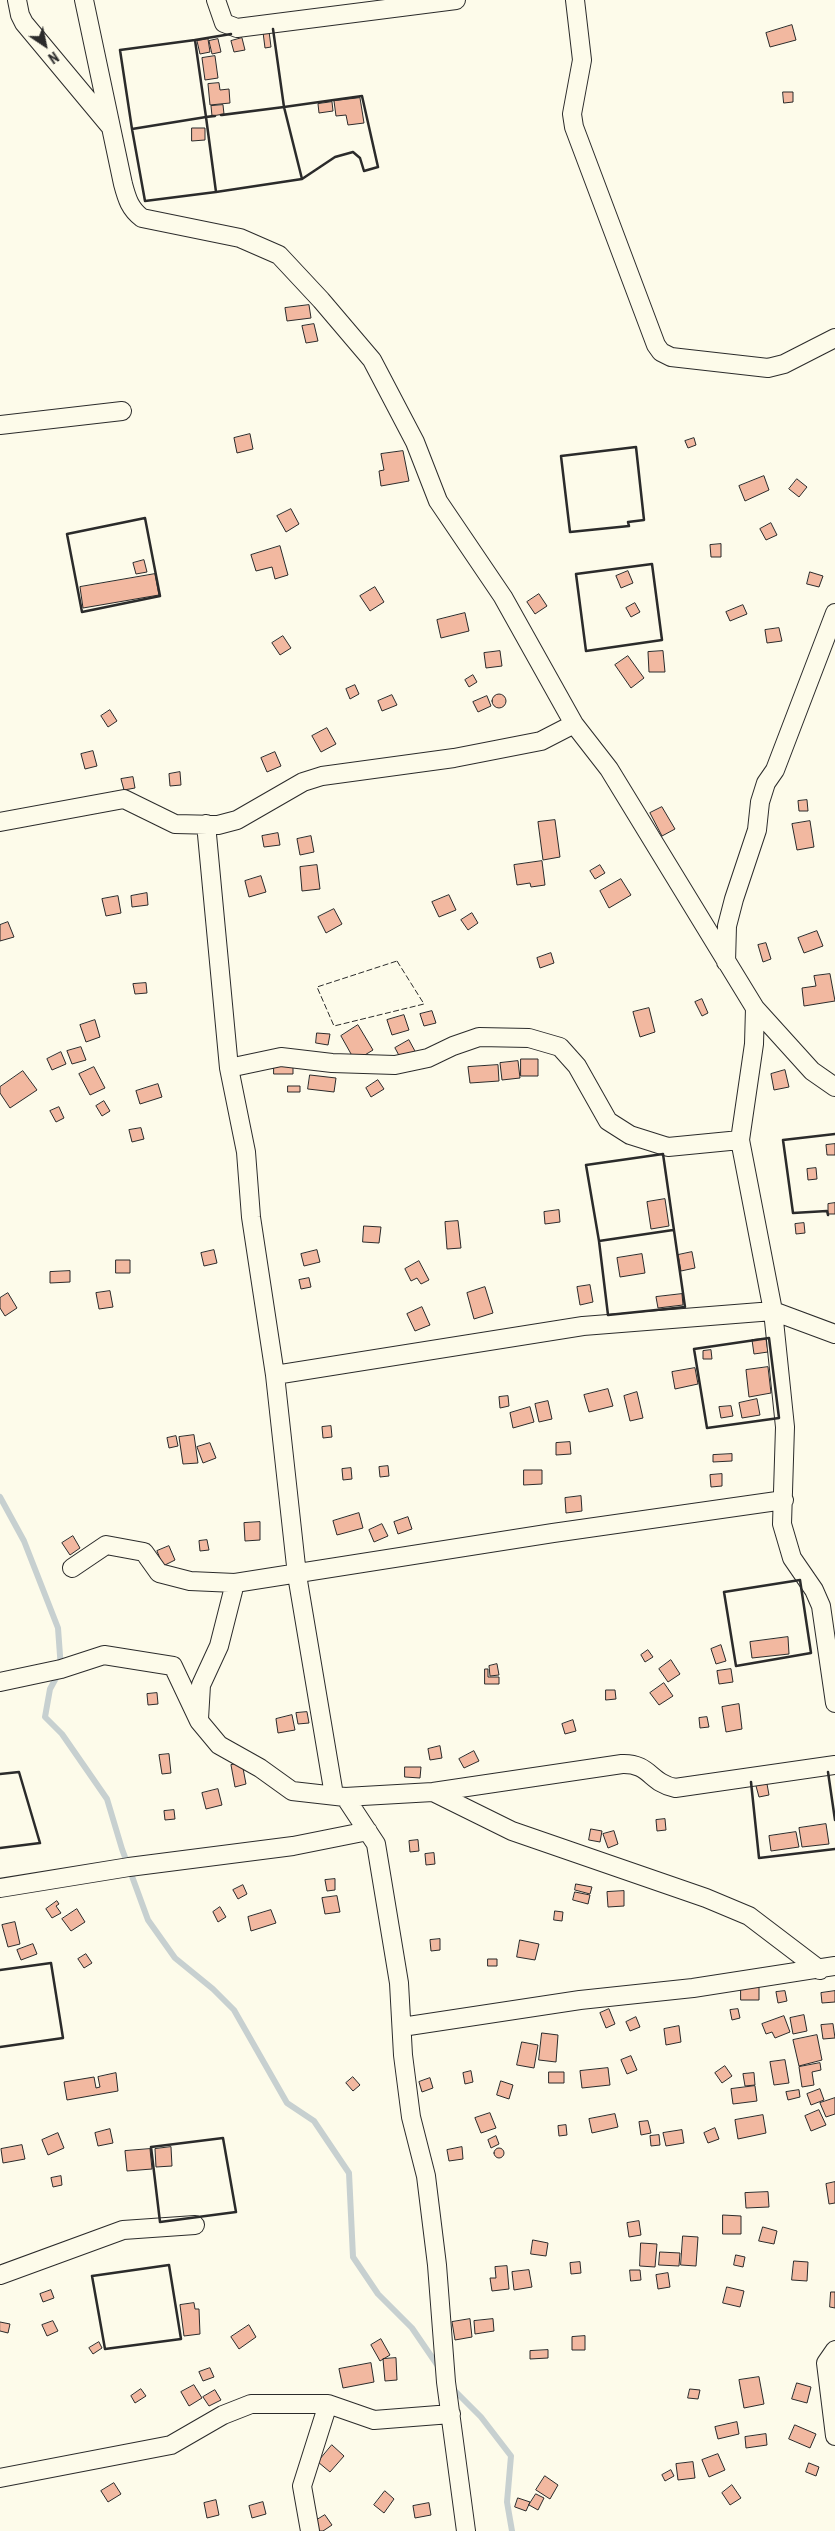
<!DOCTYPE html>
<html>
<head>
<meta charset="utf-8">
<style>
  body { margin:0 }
  #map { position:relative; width:835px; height:2531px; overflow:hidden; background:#fdfbea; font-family:"Roboto Condensed",sans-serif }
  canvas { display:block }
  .north { position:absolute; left:20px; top:20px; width:50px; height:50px; -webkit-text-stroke:4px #fdfbea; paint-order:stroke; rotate:146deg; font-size:14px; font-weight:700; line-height:20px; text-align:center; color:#2b2b2b }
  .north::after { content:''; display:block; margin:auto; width:18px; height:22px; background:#2b2b2b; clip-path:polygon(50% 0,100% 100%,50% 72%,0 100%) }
</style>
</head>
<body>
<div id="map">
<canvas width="835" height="2531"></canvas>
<div class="north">N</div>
</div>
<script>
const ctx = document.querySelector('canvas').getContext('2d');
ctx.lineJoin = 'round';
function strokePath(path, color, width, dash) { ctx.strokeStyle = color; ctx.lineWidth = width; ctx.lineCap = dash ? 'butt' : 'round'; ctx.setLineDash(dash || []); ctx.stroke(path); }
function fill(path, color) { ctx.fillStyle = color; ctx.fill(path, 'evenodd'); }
strokePath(new Path2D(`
  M0,1497l24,44 34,87 3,41 -11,20 -5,28 17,17 45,65 15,50 26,71 27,38 38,31 21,21 53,93 27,18 35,52 4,84 25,37 34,34 28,41
  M450,2386l31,31 30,39 -4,46 5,29`), '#c7d0d0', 6);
const building = new Path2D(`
  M792,25l4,15 -26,7 -4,-14z
  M269,31l2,16 -6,1 -2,-16z
  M242,38l3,12 -11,2 -3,-11z
  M208,39l2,13 -10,2 -3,-13z
  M218,39l3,13 -9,2 -3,-13z
  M215,56l3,22 -13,2 -3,-22z
  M219,83l1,7 9,-1 1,14 -20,2 -2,-21z
  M783,92h10v10l-9,1z
  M360,98l4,25 -16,2 -2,-10 -10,1 -2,-15z
  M332,102l1,9 -14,2 -1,-9z
  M223,105l1,9 -12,2 -1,-10z
  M192,128h13v12l-13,1z
  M309,305l2,13 -24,3 -2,-13z
  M314,324l4,17 -12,2 -4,-17z
  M250,434l3,15 -16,4 -3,-15z
  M694,438l2,7 -8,3 -3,-7z
  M403,451l6,30 -28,5 -2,-15 5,-1 -3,-16z
  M764,476l5,14 -24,11 -6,-15z
  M797,479l10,8 -8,10 -10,-8z
  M291,509l8,15 -13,8 -9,-16z
  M771,523l6,12 -11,5 -6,-11z
  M721,544v13h-10l-1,-12z
  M280,546l8,29 -13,4 -3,-12 -16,4 -5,-16z
  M144,560l3,12 -11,2 -3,-11z
  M628,571l5,12 -12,5 -5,-12z
  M810,572l13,4 -4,11 -12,-3z
  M155,574l4,21 -76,13 -3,-21z
  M375,587l9,15 -14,9 -10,-15z
  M539,594l8,12 -12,8 -8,-12z
  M635,603l5,9 -9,5 -5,-9z
  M743,605l4,9 -17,7 -4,-9z
  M465,613l4,18 -28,7 -4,-18z
  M779,628l3,13 -15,2 -2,-13z
  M283,636l8,12 -11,7 -8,-12z
  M500,651l2,15 -16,2 -2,-15z
  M663,651l2,21h-16l-1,-20z
  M628,656l16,22 -13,10 -16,-23z
  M473,675l4,7 -8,5 -4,-7z
  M355,685l4,9 -9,5 -4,-10z
  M492 701a7 7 0 1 1 14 0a7 7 0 1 1-14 0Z
  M392,695l5,10 -15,6 -4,-10z
  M487,696l4,10 -13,6 -5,-10z
  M110,710l7,11 -9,6 -7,-11z
  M327,728l9,16 -15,8 -9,-16z
  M93,751l4,15 -12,3 -4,-15z
  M275,752l6,14 -14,6 -6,-14z
  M180,772l1,13 -11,1 -1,-12z
  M133,777l2,11 -11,2 -3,-11z
  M807,800l1,11h-9l-1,-10z
  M662,807l13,22 -13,7 -12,-23z
  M555,820l5,37 -17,3 -5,-38z
  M810,821l4,26 -17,3 -5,-26z
  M278,833l2,12 -16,2 -2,-11z
  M311,836l3,16 -14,3 -3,-16z
  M542,861l3,24 -14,2 -1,-4 -13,2 -3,-20z
  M317,865l3,24 -18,2 -2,-24z
  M600,865l5,8 -10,6 -5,-8z
  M261,876l5,16 -17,5 -4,-16z
  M621,879l10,16 -22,13 -9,-17z
  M147,893l1,12 -16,2 -1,-11z
  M449,895l7,15 -17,7 -7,-15z
  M118,896l3,17 -15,3 -4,-17z
  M334,909l8,15 -16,9 -8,-16z
  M472,913l6,10 -10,7 -7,-10z
  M8,922l6,15 -14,4v-16z
  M817,931l6,15 -19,7 -6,-15z
  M766,943l5,16 -8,3 -5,-17z
  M551,953l3,10 -14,5 -3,-10z
  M830,974l5,27 -31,5 -2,-18 14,-2 -2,-10z
  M146,983l1,10 -12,1 -2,-10z
  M702,999l6,14 -6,3 -7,-14z
  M649,1008l6,24 -15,5 -7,-25z
  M432,1011l4,12 -12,3 -4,-12z
  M404,1015l5,15 -17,5 -5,-15z
  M95,1020l5,17 -14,5 -6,-17z
  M358,1025l15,25 -18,11 -14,-25z
  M317,1033l13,1 -2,11 -12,-2z
  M409,1040l7,13 -14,8 -7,-13z
  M81,1047l5,13 -14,4 -5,-13z
  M61,1052l5,12 -14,6 -5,-11z
  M521,1059h17v17h-17z
  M518,1061l2,17 -18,2 -2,-17z
  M274,1062h19v12h-19z
  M498,1065l1,16 -29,2 -2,-16z
  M94,1067l11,21 -15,7 -11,-21z
  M785,1070l4,17 -15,3 -3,-16z
  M23,1071l14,19 -27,18 -10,-15v-6z
  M310,1075l26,3 -2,14 -26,-3z
  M378,1080l6,9 -13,8 -5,-9z
  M158,1084l4,13 -22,7 -4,-13z
  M288,1086h12v6h-12z
  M104,1101l6,10 -8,5 -6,-10z
  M59,1107l5,11 -8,4 -6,-11z
  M141,1128l3,11 -12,3 -3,-12z
  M835,1144v11h-8l-1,-10z
  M816,1168l1,11 -9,1 -1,-11z
  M665,1199l4,27 -18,3 -4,-27z
  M835,1203v11h-7v-10z
  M559,1210l1,12 -15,2 -1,-12z
  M458,1221l3,27 -14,1 -2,-27z
  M804,1223l1,10 -9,1 -1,-10z
  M364,1226l17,1 -2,16 -16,-1z
  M214,1250l3,13 -13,3 -3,-13z
  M317,1250l3,12 -16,4 -3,-12z
  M692,1252l3,16 -14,3 -3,-16z
  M642,1254l3,19 -25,4 -3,-19z
  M116,1260h14v13h-14z
  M419,1261l10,19 -8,4 -4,-6 -6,3 -6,-12z
  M70,1271v11l-20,1v-11z
  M309,1278l2,9 -10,2 -2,-9z
  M590,1285l3,17 -13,3 -3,-18z
  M485,1287l8,26 -19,6 -7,-26z
  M110,1291l3,16 -14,2 -3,-16z
  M8,1293l9,15 -12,8 -5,-8v-10z
  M682,1294l1,11 -25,3 -2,-11z
  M422,1307l8,18 -15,6 -8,-17z
  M766,1339l2,13 -14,2 -2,-14z
  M711,1350l1,9h-9v-8z
  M768,1367l3,26 -22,4 -3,-27z
  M695,1368l3,16 -23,5 -3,-17z
  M608,1389l5,17 -24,6 -5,-17z
  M637,1392l6,26 -13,3 -6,-25z
  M508,1396l1,10 -9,2 -1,-11z
  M757,1399l3,16 -18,3 -3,-15z
  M548,1401l4,18 -13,3 -4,-18z
  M731,1406l2,10 -12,2 -2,-11z
  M530,1407l4,15 -21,6 -3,-15z
  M331,1426l1,11 -9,1 -1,-11z
  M194,1435l4,28 -15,1 -4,-27z
  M176,1436l2,10 -9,2 -2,-10z
  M570,1442l1,12 -15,1v-12z
  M210,1443l6,15 -13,5 -6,-16z
  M732,1454v7l-19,1v-7z
  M388,1466l1,10 -9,1 -1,-10z
  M351,1468l1,11 -9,1 -1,-11z
  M524,1470h18v14l-18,1z
  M722,1474v12l-11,1 -1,-12z
  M581,1496l1,15 -16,2 -1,-15z
  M359,1513l4,15 -26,7 -4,-14z
  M408,1517l4,12 -14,5 -4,-12z
  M260,1522v18l-15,1 -1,-18z
  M382,1524l6,12 -14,6 -5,-12z
  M73,1536l7,12 -10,7 -8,-12z
  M207,1540l2,10 -9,1 -1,-10z
  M169,1546l6,14 -12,6 -6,-15z
  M788,1637l1,17 -37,4 -2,-16z
  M721,1645l5,16 -10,3 -5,-15z
  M648,1650l5,7 -8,5 -4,-7z
  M671,1660l9,14 -12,8 -9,-13z
  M497,1664l2,11 -9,1 -1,-10z
  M485,1669h3v8h11v7h-14z
  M731,1669l2,13 -14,2 -2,-13z
  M664,1683l9,13 -14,9 -9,-12z
  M606,1690h9l1,9 -10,1z
  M157,1693l1,11 -10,1 -1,-11z
  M739,1704l3,25 -16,3 -4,-25z
  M307,1712l2,11 -11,1 -2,-11z
  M292,1715l3,15 -17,3 -2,-14z
  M707,1717l2,10 -9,1 -1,-10z
  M573,1720l3,11 -11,3 -3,-10z
  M440,1746l2,12 -12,2 -2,-11z
  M474,1751l5,10 -15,7 -5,-9z
  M169,1754l2,19 -9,1 -3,-19z
  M242,1763l4,21 -11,3 -4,-22z
  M405,1767h16l-1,11 -15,-1z
  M767,1784l2,11 -10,2 -3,-11z
  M218,1789l4,16 -16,4 -4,-16z
  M174,1810l1,9 -10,1 -1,-9z
  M665,1819l1,11 -9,1 -1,-11z
  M826,1824l3,20 -27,3 -3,-19z
  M591,1829l11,2 -2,11 -11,-2z
  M614,1831l4,13 -10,4 -5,-14z
  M796,1832l3,15 -28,4 -2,-15z
  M418,1840l1,11 -9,1 -1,-11z
  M434,1853l1,11 -9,1 -1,-11z
  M335,1879v11l-8,1 -2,-11z
  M576,1884l16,3 -2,7 -15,-4z
  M243,1885l4,9 -9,5 -5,-9z
  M624,1891v15l-16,1 -1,-15z
  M575,1892l15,3 -2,9 -15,-4z
  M337,1896l3,16 -15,2 -3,-16z
  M57,1901l2,3 -3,2 5,7 -9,5 -6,-9z
  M220,1907l6,10 -8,5 -5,-10z
  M77,1909l8,13 -14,9 -9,-12z
  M271,1910l5,13 -25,8 -3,-14z
  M555,1911l8,1 -1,9 -8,-1z
  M15,1922l5,22 -12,3 -6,-22z
  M440,1939v11l-9,1 -1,-11z
  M520,1940l19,4 -4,16 -18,-3z
  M33,1944l4,10 -16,6 -4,-10z
  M86,1954l6,9 -8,5 -6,-9z
  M488,1959h9v7h-9z
  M741,1986h18v14h-18z
  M785,1991l2,10 -9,2 -2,-11z
  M835,1991v11l-13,1 -1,-10z
  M609,2009l6,15 -9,4 -6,-15z
  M738,2009l2,9 -8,2 -2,-10z
  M804,2015l3,16 -14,3 -3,-16z
  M784,2016l6,16 -15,6 -3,-6 -6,2 -4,-10z
  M636,2017l4,10 -10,4 -4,-9z
  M833,2024l2,14 -12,1 -2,-14z
  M679,2026l2,16 -15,3 -2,-16z
  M542,2033l16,2 -2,27 -17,-2z
  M817,2035l5,25 -23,6 -6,-26z
  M522,2042l16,3 -4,23 -17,-3z
  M631,2056l6,14 -10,4 -6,-14z
  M785,2060l4,23 -15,2 -4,-23z
  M820,2063l1,7 -9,2 2,13 -12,2 -3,-20z
  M725,2066l7,10 -10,7 -7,-10z
  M608,2068l2,17 -28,3 -2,-17z
  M471,2071l2,11 -8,2 -2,-11z
  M549,2072h15v11h-15z
  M116,2073l2,18 -51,9 -3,-18 30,-5 2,11 4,-1 -2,-10z
  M754,2073l1,12 -10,1 -2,-12z
  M353,2077l7,8 -7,6 -7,-8z
  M430,2078l3,10 -11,4 -3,-10z
  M501,2081l12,4 -4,14 -12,-4z
  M755,2086l2,15 -24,3 -2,-15z
  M820,2089l4,11 -13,5 -4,-11z
  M799,2090l1,7 -12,3 -2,-8z
  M835,2098v16l-9,3 -6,-14z
  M819,2110l7,15 -15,6 -6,-15z
  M490,2113l6,15 -15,5 -6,-15z
  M615,2114l3,13 -26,6 -3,-14z
  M763,2115l3,18 -28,6 -3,-19z
  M648,2121l3,12 -10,2 -2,-13z
  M566,2125l1,10 -8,1 -1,-10z
  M715,2128l4,11 -11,4 -4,-10z
  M110,2129l3,14 -15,3 -3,-13z
  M682,2130l2,13 -18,3 -3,-13z
  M58,2133l6,15 -16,7 -6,-15z
  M659,2135l1,10 -9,1 -1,-10z
  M496,2136l3,8 -8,4 -3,-8z
  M22,2145l3,14 -22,4 -2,-14z
  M171,2147l1,19 -16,1 -1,-18z
  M462,2147l1,12 -14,2 -2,-11z
  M494 2153a5 5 0 1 1 10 0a5 5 0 1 1-10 0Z
  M150,2149l2,20 -25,2 -2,-20z
  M61,2176l1,9 -9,2 -2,-9z
  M835,2182v21l-6,1 -3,-20z
  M768,2192l1,15 -23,1 -1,-15z
  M723,2215l18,1v18h-18z
  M639,2221l2,14 -12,2 -2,-14z
  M763,2227l14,4 -3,13 -15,-3z
  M683,2236l15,1 -2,29 -15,-1z
  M533,2240l15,3 -2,13 -15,-2z
  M641,2243l16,1 -2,23 -15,-1z
  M660,2252l20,1 -1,13 -20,-1z
  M736,2255l9,2 -2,10 -9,-2z
  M794,2261l14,1 -1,19 -15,-1z
  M580,2262l1,11 -10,1 -1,-11z
  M507,2266l2,23 -17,2 -2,-13h6l-1,-11z
  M529,2270l3,17 -18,3 -2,-18z
  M630,2270h10l1,10 -10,1z
  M668,2273l2,14 -12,2 -2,-14z
  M727,2287l17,4 -4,16 -17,-4z
  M51,2290l3,8 -11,4 -3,-8z
  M831,2292h4v16l-5,-1z
  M194,2303l1,6h4l1,25 -16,2 -4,-31z
  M470,2319l2,18 -17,3 -3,-18z
  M493,2319l1,12 -19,3 -1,-13z
  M53,2321l5,10 -11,5 -5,-11z
  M0,2322l10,2 -2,9 -8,-2z
  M249,2325l7,12 -17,12 -8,-12z
  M585,2336v14h-13v-13z
  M381,2339l9,16 -10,6 -9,-16z
  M99,2342l3,6 -9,6 -4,-6z
  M548,2350v8l-18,1v-8z
  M396,2358l1,22 -12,1 -2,-22z
  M371,2363l3,19 -31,6 -4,-19z
  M210,2368l4,9 -11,4 -4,-9z
  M759,2377l5,27 -20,4 -5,-28z
  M797,2383l14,4 -4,16 -15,-4z
  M194,2385l8,13 -13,8 -8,-14z
  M141,2389l5,7 -11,7 -4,-7z
  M690,2389l10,1 -2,9 -10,-1z
  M215,2390l6,10 -12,6 -6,-9z
  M737,2422l2,12 -21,5 -3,-12z
  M795,2425l21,9 -6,14 -21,-9z
  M766,2434l1,11 -21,3 -1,-11z
  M332,2445l12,11 -14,16 -12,-10z
  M718,2454l7,16 -16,7 -7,-17z
  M693,2462l2,16 -17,2 -2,-16z
  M809,2463l10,4 -3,9 -10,-4z
  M671,2470l3,6 -9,5 -3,-6z
  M545,2476l13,9 -8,14 -14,-9z
  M114,2483l7,11 -13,8 -7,-11z
  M732,2485l9,13 -11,7 -8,-12z
  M385,2491l9,8 -10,14 -10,-8z
  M536,2494l8,4 -6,12 -9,-5z
  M518,2498l12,4 -4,9 -11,-4z
  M216,2500l3,15 -12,3 -3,-15z
  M263,2502l3,12 -14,4 -3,-12z
  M429,2503l2,12 -16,3 -2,-12z
  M325,2515l7,10 -9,6h-6l-5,-8z`);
fill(building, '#f2b8a0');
strokePath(building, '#2b2b2b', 1);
const street = new Path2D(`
  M17,0l3,15 4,8 85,102
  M84,0l39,184c4,15 7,25 19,34l98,20 39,17 42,45 51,60 43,82 23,59 65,96 71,127 35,45 146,239 57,63 23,16
  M216,0l8,23 13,5 219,-28
  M575,0l7,60 -10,54 2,13 82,218 5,7 10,5 97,11 16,-4 51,-26
  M0,425l122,-14
  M0,822l124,-23 51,25 43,1 19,-5 66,-38 19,-6 132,-18 87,-17 33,-17
  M206,824l23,244 17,84 5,65 24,158 22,200 37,220
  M726,962l1,-36 7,-27 23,-69 3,-28 6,-19 9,-13 60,-157
  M755,1008l-1,36 -14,96 33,171 12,116 -3,97 10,34 22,32 7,16 14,97
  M229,1068l52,-11 51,6 63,2 33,-7 25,-12 26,-9 50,1 31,9 17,19 31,55 22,14 38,12 72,-7
  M275,1375l308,-49 190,-15 62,23
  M72,1568l34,-23 38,7 15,21 31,8 45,2 318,-50 231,-33
  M0,1682l61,-13 43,-14 69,11 26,55 20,24 41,23 32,23 53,6 88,-5 189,-28c28,-1 28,19 53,24l160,-23
  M199,1719l2,-34 18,-39 16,-63
  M433,1792l79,39 194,67 43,18 71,54
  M345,1797l31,47 23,139 4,72 8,62 15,59 11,89 9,117 20,149
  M0,1888l129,-21 164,-21 75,-15
  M402,2027l178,-27 113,-12 142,-22
  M0,2275l123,-45 72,-5
  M835,2350l-9,13 9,73
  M0,2478l171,-33 52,-30 28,-11h77l46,16 77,-6
  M310,2531l-8,-45 26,-82`);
strokePath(street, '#2b2b2b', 20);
strokePath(street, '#fdfbea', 18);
strokePath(new Path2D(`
  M397,961l27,43 -90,22 -17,-39z`), '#2b2b2b', 1, [6, 2.5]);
strokePath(new Path2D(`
  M195,40l11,77 -74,12 -12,-79z
  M362,96l16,71 -14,4 -4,-13 -7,-6 -18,5 -33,22 -18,-72z
  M221,115l63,-8
  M222,115l62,-8
  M213,116l-7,1 -11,-77 36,-6
  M215,116l-9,1 10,75 86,-13 -18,-72 -11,-78
  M206,117l10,75 -71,9 -13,-72z
  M636,447l8,73 -16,2 1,4 -59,6 -9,-76z
  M145,518l15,78 -78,16 -15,-78z
  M652,564l10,76 -76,11 -10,-77z
  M828,1215l-1,-4 -34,2 -10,-73 52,-6
  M673,1230l-74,11 9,74 77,-8 -22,-153 -77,11 13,76 74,-11
  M769,1338l10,80 -72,10 -13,-79z
  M800,1580l11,73 -75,13 -12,-74z
  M828,1772l7,48
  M0,1774l19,-2 21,71 -40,5
  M751,1782l8,76 76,-9
  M0,1970l51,-7 12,75 -63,9
  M223,2138l13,74 -76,10 -9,-75z
  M169,2265l12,74 -76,10 -13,-73z`), '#2b2b2b', 2.5);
</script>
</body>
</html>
